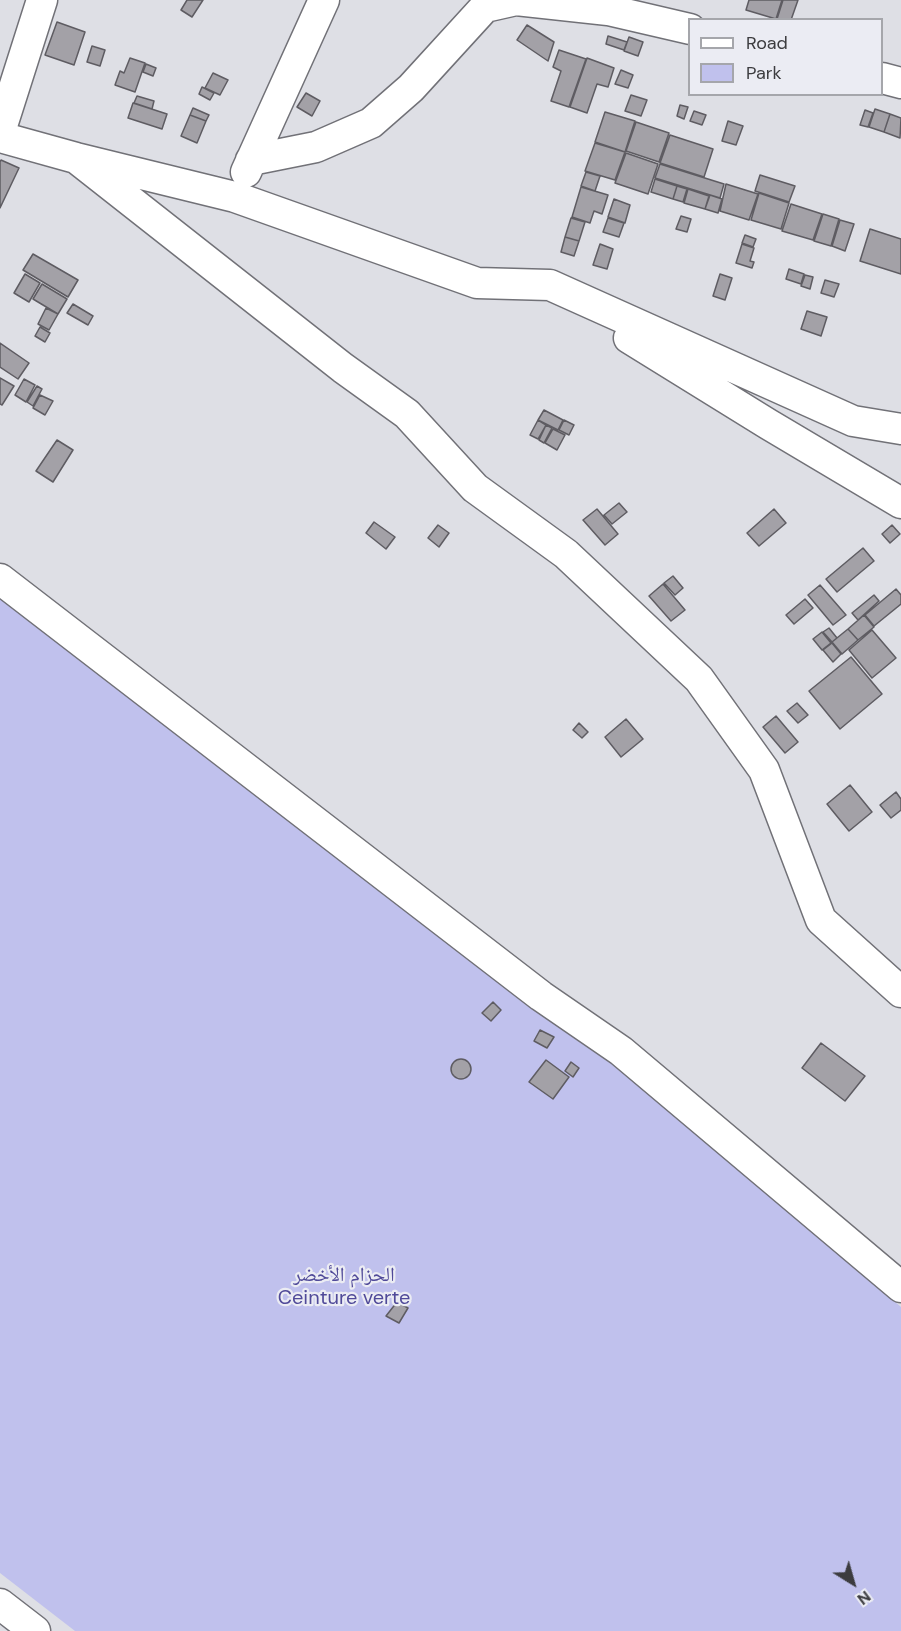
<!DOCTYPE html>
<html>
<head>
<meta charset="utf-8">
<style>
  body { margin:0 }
  #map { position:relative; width:901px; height:1631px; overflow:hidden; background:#dedfe5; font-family:"DM Sans",sans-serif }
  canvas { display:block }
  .legend { position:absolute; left:688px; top:18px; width:195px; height:78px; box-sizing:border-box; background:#ebecf3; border:2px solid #a5a6ab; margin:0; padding:8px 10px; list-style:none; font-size:18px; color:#3c3c3f }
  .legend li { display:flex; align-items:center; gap:12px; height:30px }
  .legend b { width:30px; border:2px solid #a5a6ab }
  .north { position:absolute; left:823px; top:1553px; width:60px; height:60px; -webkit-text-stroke:4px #ebecf3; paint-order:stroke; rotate:143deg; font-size:16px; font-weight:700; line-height:24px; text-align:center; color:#3c3c3f }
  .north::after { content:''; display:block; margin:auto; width:21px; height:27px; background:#3c3c3f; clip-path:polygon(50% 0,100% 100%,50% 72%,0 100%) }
</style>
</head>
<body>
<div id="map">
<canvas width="901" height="1631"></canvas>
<ul class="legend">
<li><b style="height:8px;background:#fff"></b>Road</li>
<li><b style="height:16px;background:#c0c1ed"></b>Park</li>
</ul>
<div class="north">N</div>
</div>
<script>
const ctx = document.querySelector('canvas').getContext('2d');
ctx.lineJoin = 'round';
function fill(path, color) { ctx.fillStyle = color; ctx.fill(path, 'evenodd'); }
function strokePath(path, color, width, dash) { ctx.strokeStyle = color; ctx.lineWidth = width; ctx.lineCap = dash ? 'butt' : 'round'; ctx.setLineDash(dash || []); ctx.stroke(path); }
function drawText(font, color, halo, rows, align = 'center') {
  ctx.font = font + ' "DM Sans","Noto Naskh Arabic",sans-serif'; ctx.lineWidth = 4.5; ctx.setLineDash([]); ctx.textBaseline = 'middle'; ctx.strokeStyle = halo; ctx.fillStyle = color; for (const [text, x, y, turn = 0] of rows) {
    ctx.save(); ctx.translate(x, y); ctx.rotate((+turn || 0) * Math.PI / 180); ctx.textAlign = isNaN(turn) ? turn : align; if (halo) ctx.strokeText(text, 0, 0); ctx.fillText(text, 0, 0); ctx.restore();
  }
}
fill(new Path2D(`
  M0,592l638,486 263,229v324h-826l-75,-58z`), '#c0c1ed');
const building = new Path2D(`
  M187,0h16l-11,17 -11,-7z
  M749,0h33l-6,19 -30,-9z
  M783,0h15l-7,20 -14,-1z
  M57,22l28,10 -11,33 -29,-10z
  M527,25l27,17 -6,19 -31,-21z
  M608,36l19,6 -3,8 -18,-6z
  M629,37l14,5 -5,14 -14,-5z
  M92,46l13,4 -5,16 -13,-4z
  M559,50l27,9 -17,48 -18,-6 10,-30 -8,-4z
  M130,58l15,5 -10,29 -20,-7 5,-14 4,2z
  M587,58l27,10 -6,19 -11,-3 -10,29 -17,-6z
  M146,64l10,4 -3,8 -10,-4z
  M621,70l12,5 -5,13 -13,-4z
  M213,73l15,7 -8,15 -15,-7z
  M202,87l12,6 -4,7 -11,-6z
  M306,93l14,8 -8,15 -15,-9z
  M631,95l16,5 -6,16 -16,-5z
  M137,96l17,5 -2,8 -18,-6z
  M133,103l34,11 -5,15 -34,-11z
  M680,105l8,2 -4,12 -7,-3z
  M193,108l16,7 -3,6 -16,-6z
  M875,109l15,5 -6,18 -15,-5z
  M865,110l8,3 -5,14 -8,-2z
  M694,111l12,4 -4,10 -12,-4z
  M605,112l30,9 -10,31 -30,-10z
  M890,114l11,4 -1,20 -16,-6z
  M190,115l16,6 -9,22 -16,-7z
  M728,121l15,5 -7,19 -14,-4z
  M636,122l33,11 -10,29 -33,-11z
  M670,135l43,14 -9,28 -44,-14z
  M595,143l30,9 -10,28 -30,-9z
  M626,153l32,11 -10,30 -33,-11z
  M1,160l18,8 -19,40v-46z
  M660,164l64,20 -4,14 -65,-20z
  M586,172l14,4 -5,15 -14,-5z
  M760,175l35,11 -6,16 -34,-11z
  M655,179l22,7 -4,13 -22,-7z
  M726,184l32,10 -9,26 -29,-9z
  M677,186l10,3 -4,13 -10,-3z
  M581,187l27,8 -6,19 -8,-3 -4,12 -18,-6z
  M688,189l21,7 -4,13 -21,-6z
  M759,193l30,10 -8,26 -30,-9z
  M710,195l12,4 -4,14 -13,-4z
  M614,199l16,6 -5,18 -17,-6z
  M791,204l31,10 -9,26 -31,-9z
  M823,214l16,5 -8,27 -17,-5z
  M681,216l10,3 -4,13 -11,-3z
  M571,218l14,4 -6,19 -14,-4z
  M608,218l16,5 -5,14 -16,-5z
  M840,220l14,4 -9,27 -13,-5z
  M870,229l31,10v35l-41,-13z
  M745,235l11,4 -3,8 -11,-4z
  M565,237l14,4 -5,15 -13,-4z
  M600,244l13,5 -6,20 -14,-4z
  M742,244l12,4 -4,13 4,1 -2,6 -16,-5z
  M33,254l45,26 -10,17 -45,-27z
  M789,269l15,5 -3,10 -15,-5z
  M25,274l15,9 -11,19 -15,-9z
  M720,274l12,4 -7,22 -12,-4z
  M805,275l8,2 -3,12 -9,-3z
  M825,280l14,4 -5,13 -13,-4z
  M42,284l25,15 -9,15 -25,-15z
  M73,304l20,12 -5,9 -21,-12z
  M46,308l12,6 -9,16 -11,-6z
  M807,311l20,6 -6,19 -20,-7z
  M40,327l10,6 -5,9 -10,-6z
  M0,343l29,20 -11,16 -18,-12z
  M0,378l14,8 -12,19 -2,-1z
  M24,379l11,6 -9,17 -11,-7z
  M37,386l5,3 -9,17 -6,-4z
  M40,395l13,6 -8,14 -12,-7z
  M544,410l19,10 -5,10 -20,-10z
  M538,420l8,5 -8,14 -8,-4z
  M564,420l10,5 -5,10 -10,-5z
  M546,425l6,3 -8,15 -5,-3z
  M553,429l12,6 -8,15 -12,-7z
  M57,440l16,10 -20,32 -17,-11z
  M619,503l8,9 -15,12 -8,-9z
  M597,509l21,25 -13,11 -22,-25z
  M774,509l12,14 -27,23 -12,-13z
  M374,522l21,15 -9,12 -20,-16z
  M438,525l11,8 -10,14 -11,-9z
  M892,525l8,9 -10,9 -8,-9z
  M863,548l11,13 -37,31 -11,-13z
  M673,576l10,12 -8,7 -11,-12z
  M663,584l22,26 -14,11 -22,-25z
  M820,585l26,30 -13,10 -25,-30z
  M896,589l5,6v9l-27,22 -9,-11z
  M874,595l5,6 -21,19 -6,-7z
  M805,599l8,9 -19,16 -8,-9z
  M864,615l10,12 -16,13 -10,-11z
  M829,628l8,10 -5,4 -9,-10z
  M848,629l10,11 -16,14 -10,-12z
  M872,630l24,28 -24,20 -23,-28z
  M822,632l9,11 -9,7 -9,-11z
  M832,643l9,11 -8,8 -10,-12z
  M851,657l31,37 -42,35 -31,-38z
  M797,703l11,12 -10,8 -11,-12z
  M776,716l22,26 -13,11 -22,-26z
  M626,719l17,20 -22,18 -16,-20z
  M579,723l9,9 -6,6 -9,-8z
  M850,785l22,27 -23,19 -22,-27z
  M896,792l5,7v11l-10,8 -11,-13z
  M493,1002l8,8 -10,11 -9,-8z
  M540,1030l14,7 -7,11 -13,-7z
  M821,1043l44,33 -20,25 -43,-33z
  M451 1069a10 10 0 1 1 20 0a10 10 0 1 1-20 0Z
  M546,1060l23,17 -16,22 -24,-17z
  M571,1062l8,6 -6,9 -8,-6z
  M397,1302l11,6 -9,15 -13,-7z`);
fill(building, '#a3a1a7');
strokePath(building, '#5e5c62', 1.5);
const minor = new Path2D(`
  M882,78l19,5
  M0,132l42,-132
  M0,137l76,21 159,39 242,86 73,2 303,136 48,8
  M76,158l267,210 64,46 68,74 91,66 133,125 65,91 57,150 80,72
  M251,160l65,-13 55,-24 40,-35 74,-81 31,-7 92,10 82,19
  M246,172l78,-172
  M629,338l139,86 133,79
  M0,579l541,417 80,55 280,236
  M0,1604l35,27`);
strokePath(minor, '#717177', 33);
strokePath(minor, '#fff', 30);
drawText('20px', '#504a99', '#ebecf3', [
  ["الحزام الأخضر",344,1276],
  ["Ceinture verte",344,1299]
]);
</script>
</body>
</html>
